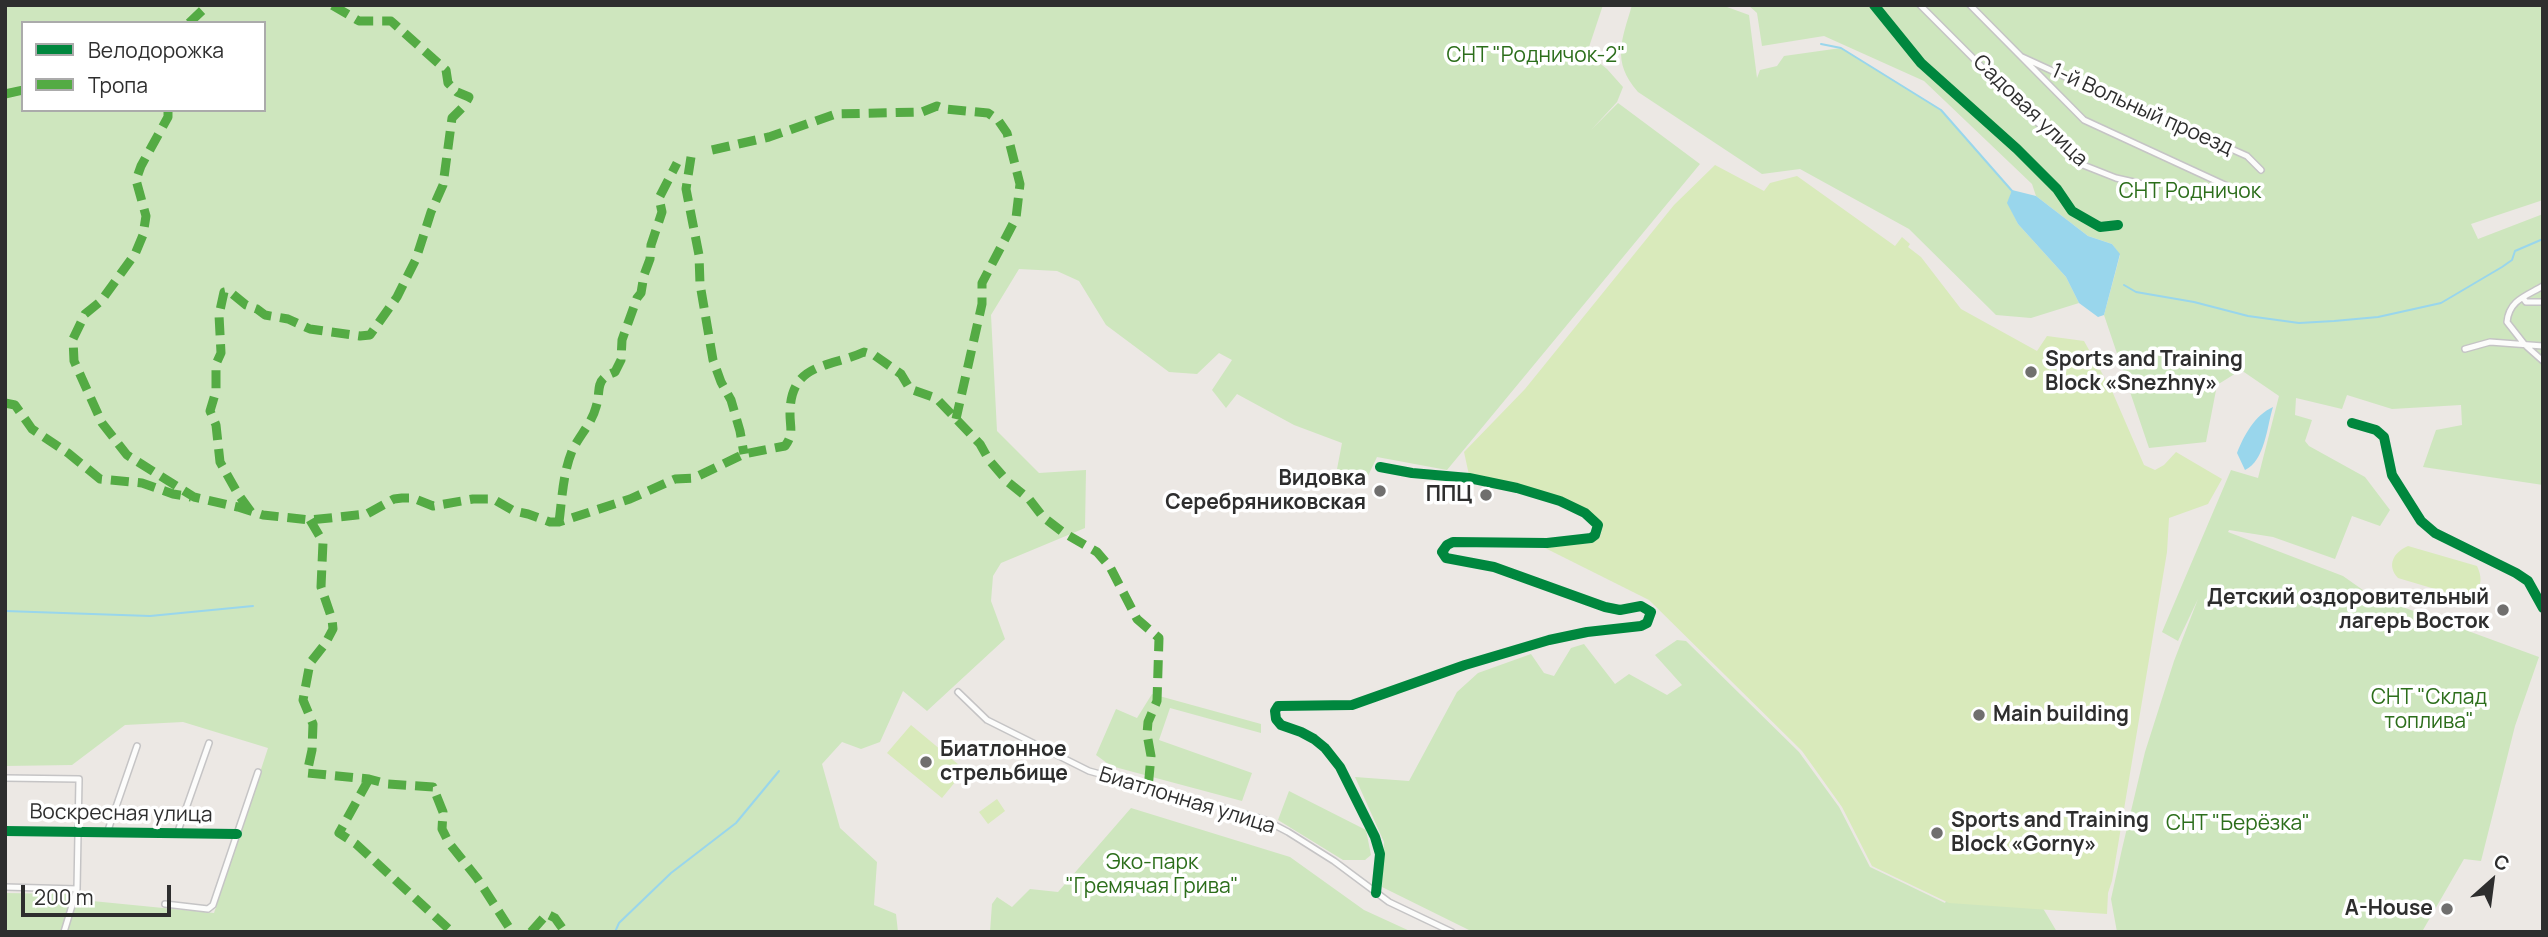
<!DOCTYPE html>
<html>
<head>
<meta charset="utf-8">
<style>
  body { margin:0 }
  #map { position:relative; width:2548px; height:937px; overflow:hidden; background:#ece8e4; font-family:Manrope,sans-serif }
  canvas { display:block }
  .frame { position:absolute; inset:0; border:7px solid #2e2e2e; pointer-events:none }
  .legend { position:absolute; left:21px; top:21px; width:245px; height:91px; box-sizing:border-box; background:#fff; border:2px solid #ababab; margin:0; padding:9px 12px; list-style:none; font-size:21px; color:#2e2e2e }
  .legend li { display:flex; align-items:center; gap:14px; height:35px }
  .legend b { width:35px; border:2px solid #ababab }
  .north { position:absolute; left:2457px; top:846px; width:70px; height:70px; -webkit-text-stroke:5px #fff; paint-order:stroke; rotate:28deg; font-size:19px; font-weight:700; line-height:28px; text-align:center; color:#2e2e2e }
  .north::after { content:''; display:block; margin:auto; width:24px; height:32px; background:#2e2e2e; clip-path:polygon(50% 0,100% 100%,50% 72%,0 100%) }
  .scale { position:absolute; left:21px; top:885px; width:150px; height:32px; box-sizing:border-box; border:4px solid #2e2e2e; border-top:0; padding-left:9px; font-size:21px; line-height:24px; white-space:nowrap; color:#2e2e2e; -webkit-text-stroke:5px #fff; paint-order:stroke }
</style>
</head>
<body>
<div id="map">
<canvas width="2548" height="937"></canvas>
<div class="frame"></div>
<ul class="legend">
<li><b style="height:9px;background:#00873e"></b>Велодорожка</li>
<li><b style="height:9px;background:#54ab44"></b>Тропа</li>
</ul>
<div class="north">С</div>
<div class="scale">200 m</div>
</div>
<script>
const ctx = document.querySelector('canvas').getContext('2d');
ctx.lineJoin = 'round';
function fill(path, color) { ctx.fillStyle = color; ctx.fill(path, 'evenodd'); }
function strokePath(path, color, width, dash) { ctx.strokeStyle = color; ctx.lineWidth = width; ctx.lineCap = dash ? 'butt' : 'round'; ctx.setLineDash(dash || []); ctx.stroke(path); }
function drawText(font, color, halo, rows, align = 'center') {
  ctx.font = font + ' Manrope,sans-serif'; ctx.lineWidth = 7; ctx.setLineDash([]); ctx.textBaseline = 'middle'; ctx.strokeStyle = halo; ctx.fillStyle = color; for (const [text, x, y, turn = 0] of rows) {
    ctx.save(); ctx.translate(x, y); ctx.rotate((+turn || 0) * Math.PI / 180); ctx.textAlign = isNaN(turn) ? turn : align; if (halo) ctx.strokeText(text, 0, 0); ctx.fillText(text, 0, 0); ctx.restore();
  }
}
fill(new Path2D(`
  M5,5h1598l-16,48 20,16 16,18 -6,15 -26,28 27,-27 82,61 -253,306 -70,-13 -10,21 -30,-9 5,-26 -48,-18 -57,-31 -11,14 -14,-18 20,-30 -13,-7 -22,21 -28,-2 -63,-47 -27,-44 -22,-10 -38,-2 -28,46 6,116 42,42 47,-3 -1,58 -84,35 -8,13 -2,25 14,38 -78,72 -24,-20 -23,51 -19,7 -19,-7 -20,22 18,64 37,34 -3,43 22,9 2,18 -893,-2v-37l63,1 14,6 132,13 54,-165 -85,-26 -58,3 -53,40 -67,1zM23,23h241v87h-241z
  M1632,5l95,2 22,8 8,63 3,-8 17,-4 7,-10 57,-8 100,62 71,80 -4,13 10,21 48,53 13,26 -48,15 -35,-3 -87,-86 -109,-60 -38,5 -124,-82c-27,-31 -16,-52 -6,-87z
  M1748,5h795v195l-72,24 7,15 65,-25v271l-120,-18 13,-37 26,-5 -1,-20 -69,4 -45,-14 -5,14 -46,-11 -1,17 17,5 -7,21 4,5 56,31 25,33 -10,16 -28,-10 -17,43 -62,-22 -44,-7 -1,2 115,44 27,19 169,62 -24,69 -34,135 -17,-2 -41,71 -306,2 -6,-33 11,-50 23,-97 29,-91 24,-62 -20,42 -16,-9 69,-162 27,8 21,-82 -38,-26 -24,15 -11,57 -57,6 -45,-133 16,-60 -8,-11 -24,-8 -52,-40 -4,-12 -108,-103 -100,-45 -62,10 -5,-33z
  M1677,640l9,1 113,111 40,55 31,60 75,36 44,-86 68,115h-584l-91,-45 2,-45 -29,-65 54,4 48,-89 21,-19 53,-19 13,19 10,3 17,-28 13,-4 31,40 14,-10 38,21 15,-10 -27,-30z
  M1152,694l109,30v9l-91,-25 -11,32 93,33 -10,28 -131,-35 -15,-11 20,-46 21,9z
  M1289,791l77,39 5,25 -6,5h-22l-65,-40z
  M1131,808l159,49 74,53 48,22h-422l2,-28 5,-7 15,10 18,-18 28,3z`), '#cee6be');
fill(new Path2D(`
  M1715,165l49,26 6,-8 27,-7 98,70 7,-9 8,7 -2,3 13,10 40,52 76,42 10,-15 37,5 28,50 32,74 11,5 9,-5 12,-13 46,27 -14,25 -39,14 -2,34 -55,329 -4,12 -1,21 -158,-11 -77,-37 -30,-59 -40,-56 -153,-151 -106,-53 49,-4 8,-6 3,-11c-13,-28 -103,-45 -134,-51l-5,-23 61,-63 149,-184z
  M2408,546l69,20c7,15 4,26 -12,32l-67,-20c-12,-13 -4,-26 10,-32z
  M911,725l54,45 -23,28 -55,-45z
  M997,799l8,12 -17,13 -9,-12z`), '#d9eabb');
fill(new Path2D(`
  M2012,190l24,6 52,40 24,8 8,10 -16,61 -6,2 -19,-14 -13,-26 -48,-53 -11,-21z
  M2273,407c-6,19 -8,54 -28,63l-8,-17c7,-18 18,-38 36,-46z`), '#99d6ec');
strokePath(new Path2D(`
  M1821,44l20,4 100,62 72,82
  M2124,285l12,7 58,10 54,14 51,7 35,-2 44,-4 63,-14 61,-36 10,-7 3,-9 28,-12
  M5,611l145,5 103,-10
  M615,932l4,-9 52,-50 65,-50 43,-52`), '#99d6ec', 2);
const street = new Path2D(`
  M1874,5l47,58 96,86 40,40 15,22 28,16 18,-2
  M1920,5l158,158 38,15 40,9
  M1970,5l114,115 143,66 12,9
  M2022,57l94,43 18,3 40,22 55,23 18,8 14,14
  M2543,286c-17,10 -34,14 -36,36l18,23 18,16
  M2523,298l3,4h17
  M2465,349l25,-7 53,4
  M2352,423l24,7 8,7 8,38 29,46 14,12 81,40 12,8 15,27
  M958,692l29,28 102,51 174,48 25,13 46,29 55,41 63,30
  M5,778l74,1 -2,110 -13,43
  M5,831l232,3
  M107,833l30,-87
  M177,834l32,-91
  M5,887l72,2
  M1376,893l4,-39 -5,-17 -35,-70 -15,-19 -11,-9 -13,-7 -20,-7 -5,-6 -1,-8 3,-5 74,-1 113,-40 84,-25 38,-8 54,-6 6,-3 4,-11 -10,-6 -21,4 -15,-3 -111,-40 -48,-9 -4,-6 5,-7 6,-3 94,1 44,-5 4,-3 3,-10 -13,-12 -25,-12 -43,-13 -48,-10 -57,-5 -32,-6
  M165,904l43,5 5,-4 45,-133`);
strokePath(street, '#c5c4c5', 8);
strokePath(street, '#fcfcfb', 5);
strokePath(new Path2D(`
  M189,23l19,-18
  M5,94l18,-4
  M168,110v7l-27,49 -5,14 10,36 -3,19 -8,19 -34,47 -16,13 -12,25 1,22 28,62 25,32 67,42 44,10 25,8 47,5 57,-6 27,-15 8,-1h11l20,8 40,-7h20l21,12 14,3 22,8h9l71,-23 45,-20 19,-1 50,-24 41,-8c9,-12 5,-18 5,-32 0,-52 39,-46 74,-62l10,3 27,19 9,15 26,9 44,46 9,16 19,22 21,17 14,18 21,16 33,19 13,15 27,52 22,19 -2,63 -9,21 -1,12 4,22 -3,33
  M712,150l57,-13 67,-23 86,-2 15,-6 8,3 43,4 10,7 9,13 13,51 -4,34 -34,65v21l-26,115
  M691,157l-5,32 13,66 1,29 13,76 8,22 10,18 9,31 4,23
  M5,403l10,2 17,24 36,24 32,26 42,4 31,11 18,3
  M251,512l-13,-18 -18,-32 -4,-37 -6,-14 6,-20v-27l5,-11 -2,-38 5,-23 5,-1 17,14 11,4 8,6 23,4 22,10 50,7 10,-1 27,-38 19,-38 15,-47 12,-27 9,-67 12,-12 5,-9 -12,-5 -9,-9 -2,-13 -55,-49h-32l-27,-16
  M310,520l13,22 -2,45 11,32 1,10 -8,15 -15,19 -7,37 10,24 -1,26 -5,23 62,6 19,5 45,3 10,25 -1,17 7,14 28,35 35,54
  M559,522c3,-23 4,-49 13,-71 7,-15 20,-28 24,-44 6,-18 -3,-27 19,-35l6,-12 1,-20 15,-42 4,-5 3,-18 6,-16 1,-14 11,-33 -3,-14 18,-35
  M369,779l-30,54 17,11 96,88
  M531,932l16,-18 8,4 10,14`), '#54ab44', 9, [18, 9]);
strokePath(new Path2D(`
  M1874,5l47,58 96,86 40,40 15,22 28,16 18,-2
  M2352,423l24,7 8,7 8,38 29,46 14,12 81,40 12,8 15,27
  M5,831l232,3
  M1376,893l4,-39 -5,-17 -35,-70 -15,-19 -11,-9 -13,-7 -20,-7 -5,-6 -1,-8 3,-5 74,-1 113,-40 84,-25 38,-8 54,-6 6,-3 4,-11 -10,-6 -21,4 -15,-3 -111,-40 -48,-9 -4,-6 5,-7 6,-3 94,1 44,-5 4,-3 3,-10 -13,-12 -25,-12 -43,-13 -48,-10 -57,-5 -32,-6`), '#00873e', 10);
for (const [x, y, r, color] of [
  [2031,372,7,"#706f6e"],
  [1380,491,7,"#706f6e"],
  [1486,495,7,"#706f6e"],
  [2503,610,7,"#706f6e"],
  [1979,715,7,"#706f6e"],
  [926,762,7,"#706f6e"],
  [1937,833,7,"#706f6e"],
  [2447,909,7,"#706f6e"]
]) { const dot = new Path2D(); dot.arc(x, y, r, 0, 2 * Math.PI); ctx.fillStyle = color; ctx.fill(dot); strokePath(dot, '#fff', 2.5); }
drawText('21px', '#2c6e1b', '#fff', [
  ["СНТ \"Родничок-2\"",1536,56],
  ["СНТ Родничок",2190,192],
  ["СНТ \"Склад",2429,698],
  ["топлива\"",2429,722],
  ["СНТ \"Берёзка\"",2238,824],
  ["Эко-парк",1152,863],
  ["\"Гремячая Грива\"",1152,887]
]);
drawText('21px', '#2e2e2e', '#fff', [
  ["1-й Вольный проезд",2142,110,24],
  ["Садовая улица",2030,111,44],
  ["Биатлонная улица",1187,801,17],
  ["Воскресная улица",121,814,1]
]);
drawText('bold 21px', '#2e2e2e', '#fff', [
  ["Sports and Training",2045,360],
  ["Block «Snezhny»",2045,384],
  ["Видовка",1366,479,"right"],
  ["Серебряниковская",1366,503,"right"],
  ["ППЦ",1472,495,"right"],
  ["Детский оздоровительный",2489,598,"right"],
  ["лагерь Восток",2489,622,"right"],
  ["Main building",1993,715],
  ["Биатлонное",940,750],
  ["стрельбище",940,774],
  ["Sports and Training",1951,821],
  ["Block «Gorny»",1951,845],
  ["A-House",2433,909,"right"]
], 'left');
</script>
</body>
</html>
